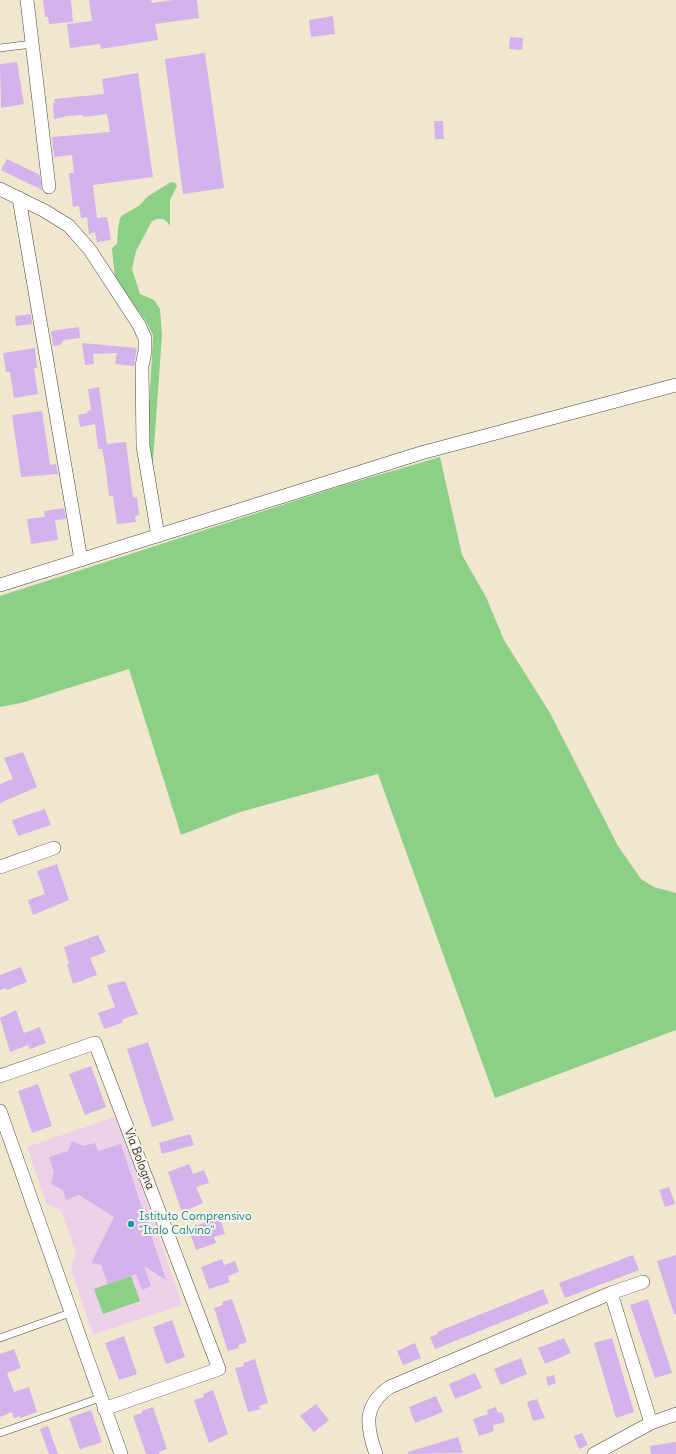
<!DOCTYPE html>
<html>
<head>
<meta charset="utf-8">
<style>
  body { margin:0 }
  canvas { display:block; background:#f1e7cf }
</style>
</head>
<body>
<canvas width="676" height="1454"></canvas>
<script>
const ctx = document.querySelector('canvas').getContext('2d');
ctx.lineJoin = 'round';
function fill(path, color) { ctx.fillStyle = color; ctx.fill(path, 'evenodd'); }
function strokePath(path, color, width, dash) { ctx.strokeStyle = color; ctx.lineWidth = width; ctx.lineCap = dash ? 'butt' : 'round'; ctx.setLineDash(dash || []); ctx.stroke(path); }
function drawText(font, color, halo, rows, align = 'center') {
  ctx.font = font + ' Delius,sans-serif'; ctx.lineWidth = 4; ctx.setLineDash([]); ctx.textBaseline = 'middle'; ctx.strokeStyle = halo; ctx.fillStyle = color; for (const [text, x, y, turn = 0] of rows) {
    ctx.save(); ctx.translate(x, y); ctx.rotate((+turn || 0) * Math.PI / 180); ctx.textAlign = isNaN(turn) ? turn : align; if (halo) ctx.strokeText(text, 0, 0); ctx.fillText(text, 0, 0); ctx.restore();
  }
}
fill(new Path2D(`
  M118,1116l64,189 -89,30 -22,-66 5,-15 -15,-44 -15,-7 -19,-56z`), '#edd1e9');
fill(new Path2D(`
  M171,182l4,1 2,3 -7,14v26c-5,-8 -9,-9 -18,-5l-16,30 -4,18 8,25 14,6 6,9 2,26 -9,126 -3,-1 -2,-31 5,-94 -8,-15 -30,-41 -3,-31 5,-4 1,-15 2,-11 3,-3 17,-10 7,-8z
  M440,457l22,98 24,42 18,43 46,73 68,133 23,33 13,8 22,6v137l-181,68 -117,-324 -138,38 -59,23 -52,-166 -108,34 -21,4v-111l341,-110z
  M131,1276l9,25 -37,13 -9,-25z`), '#8ccf87');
fill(new Path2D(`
  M43,0h28l2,22 -24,2 -1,-7h-3z
  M89,0h62l1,3 21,-3h24l2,18 -44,6 3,16 -57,9 -1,-5 -30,4 -3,-24 25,-3z
  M333,16l2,18 -24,3 -2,-17z
  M510,37l13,1 -1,12 -13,-1z
  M205,53l19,135 -41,6 -18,-135z
  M17,62l7,42 -23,4 -1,-44z
  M138,73l15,104 -60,8 4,33 10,-1 4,23 -14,2 -2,-10 -6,2 -2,-17 -6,1 -2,-12 -6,1 -4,-34h5l-2,-18 -18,2 -2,-20 58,-5 -3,-18 -23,3 -2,-2 -14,1 -14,3 -1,-16h2l-1,-4 50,-5 -2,-15z
  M434,121h9l1,18h-9z
  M7,159l33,16 2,15 -41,-20z
  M31,314l1,10 -16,2 -1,-10z
  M79,327l1,11 -16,2 -4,5 -7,1 -2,-15z
  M82,343l55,5 -3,18 -19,-2 2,-11 -24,1 1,10 -9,1z
  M35,348l2,20h-3l4,26 -24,4 -4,-26h-4l-3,-19z
  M99,387l8,57 19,-2 7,56 4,-1 2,18 -4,1 1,6 -19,2 -4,-28h-4l-4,-32 -3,-15h-4l-3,-25 -15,3 -2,-12 10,-2 -1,-2 4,-1 -3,-21z
  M42,411l8,54 6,-1 2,10 -37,3 -9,-62z
  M64,508l2,11 -11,1 3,20 -27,4 -4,-25 18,-2 -1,-6z
  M23,752l14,35 -37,16v-19l13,-5 -9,-21z
  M45,809l6,16 -33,11 -6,-16z
  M57,864l12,36 -36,15 -5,-15 17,-6 -8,-23z
  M98,935l8,17 -16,6 7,17 -24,9 -6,-20 2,-1 -5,-16z
  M21,967l6,15 -20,8 -1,-2 -6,2v-15z
  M125,981l13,33 -15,5 -1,4 -18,6 -6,-16 17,-6 -8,-22z
  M16,1010l8,23 16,-6 6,16 -16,6 -2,-4 -18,7 -10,-34z
  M148,1042l26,78 -22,7 -25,-78z
  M91,1066l15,41 -21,8 -16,-41z
  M38,1084l14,42 -20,7 -14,-42z
  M190,1134l4,11 -32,9 -3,-11z
  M72,1141l12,5 11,-3 3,8 23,-7 45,136 -22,-14 7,20 -9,4 -6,-16 -28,10 -7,-19 -10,-2 23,-46 -35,-22 -13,5 -3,-10 -12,-6 3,-12 -5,-15 19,-6z
  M189,1164l4,10 11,-4 5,13 -13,4 7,16 -21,9 -14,-40z
  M669,1187l6,17 -10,3 -6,-17z
  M220,1218l5,16 -11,3 2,6 -20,7 -8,-22z
  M633,1255l6,15 -74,28 -6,-15z
  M676,1255v59h-2l-17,-53z
  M222,1259l2,6 11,-4 4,11 -11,4 2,6 -21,7 -8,-22z
  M543,1289l6,14 -114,46 -5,-12 8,-3 -1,-2z
  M232,1299l15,43 -9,3 1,3 -11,3 -14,-43 9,-3 -1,-3z
  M648,1299l24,74 -17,5 -25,-73z
  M172,1320l13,37 -19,7 -13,-37z
  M124,1336l13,38 -18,6 -14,-37z
  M564,1338l7,15 -26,11 -7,-16z
  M612,1338l22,74 -18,6 -22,-75z
  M415,1343l6,15 -18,7 -6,-14z
  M14,1349l7,19 -14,5 7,19 15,-5 8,25 -17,6v-2l-6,2 -2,-6 -12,5v-63z
  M521,1358l6,16 -26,11 -7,-16z
  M255,1359l13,44 -9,3 1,3 -12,3 -13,-44 9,-2 -1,-3z
  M475,1373l7,15 -27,11 -6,-15z
  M554,1375l2,8 -8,3 -2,-9z
  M213,1390l15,44 -19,9 -15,-43 10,-3 -1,-3z
  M436,1396l7,16 -28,11 -6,-16z
  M537,1399l8,19 -12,3 -6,-19z
  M316,1404l13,16 -15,12 -14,-16z
  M153,1407l14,42 -8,3v2h-13l-13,-38 9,-3v-2z
  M496,1407l2,6 4,-1 3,10 -12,3 1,6 -15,5 -6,-17 15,-5 -1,-4z
  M91,1410l11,32 -22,7 -11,-31z
  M48,1426l10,28h-9l-9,-25z
  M582,1433l6,12 -9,4 -5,-13z
  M458,1437l5,16 -55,1v-2z
  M676,1442v12h-25l-1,-8z`), '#d4b2eb');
const service = new Path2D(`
  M0,48l32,-4
  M0,1338l70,-25
  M0,1433l100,-35`);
const minor = new Path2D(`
  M27,0l22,187
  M0,189l45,22 24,15 21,24 49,75 6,13v13l-3,15 1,80 15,90
  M19,198l62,362
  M0,585l421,-132 255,-68
  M0,867l54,-19
  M0,1076l95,-33 124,326 -115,40
  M0,1111l121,343
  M611,1293l40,130
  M376,1454c-10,-28 -13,-49 14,-67l221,-94 32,-11
  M594,1454l57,-31 25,-9`);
strokePath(service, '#494744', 8);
strokePath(minor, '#494744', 14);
strokePath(service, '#fff', 7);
strokePath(minor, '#fff', 13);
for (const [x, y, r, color] of [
  [131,1224,4,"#0f9aa8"]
]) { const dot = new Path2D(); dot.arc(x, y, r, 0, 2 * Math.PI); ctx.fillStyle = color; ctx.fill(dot); strokePath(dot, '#f7f3e8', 1.5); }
drawText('12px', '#2b2b2b', '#f7f3e8', [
  ["Via Bologna",139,1159,69]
]);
drawText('12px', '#0d838f', '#f7f3e8', [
  ["Istituto Comprensivo",139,1217],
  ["\"Italo Calvino\"",139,1231]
], 'left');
</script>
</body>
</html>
